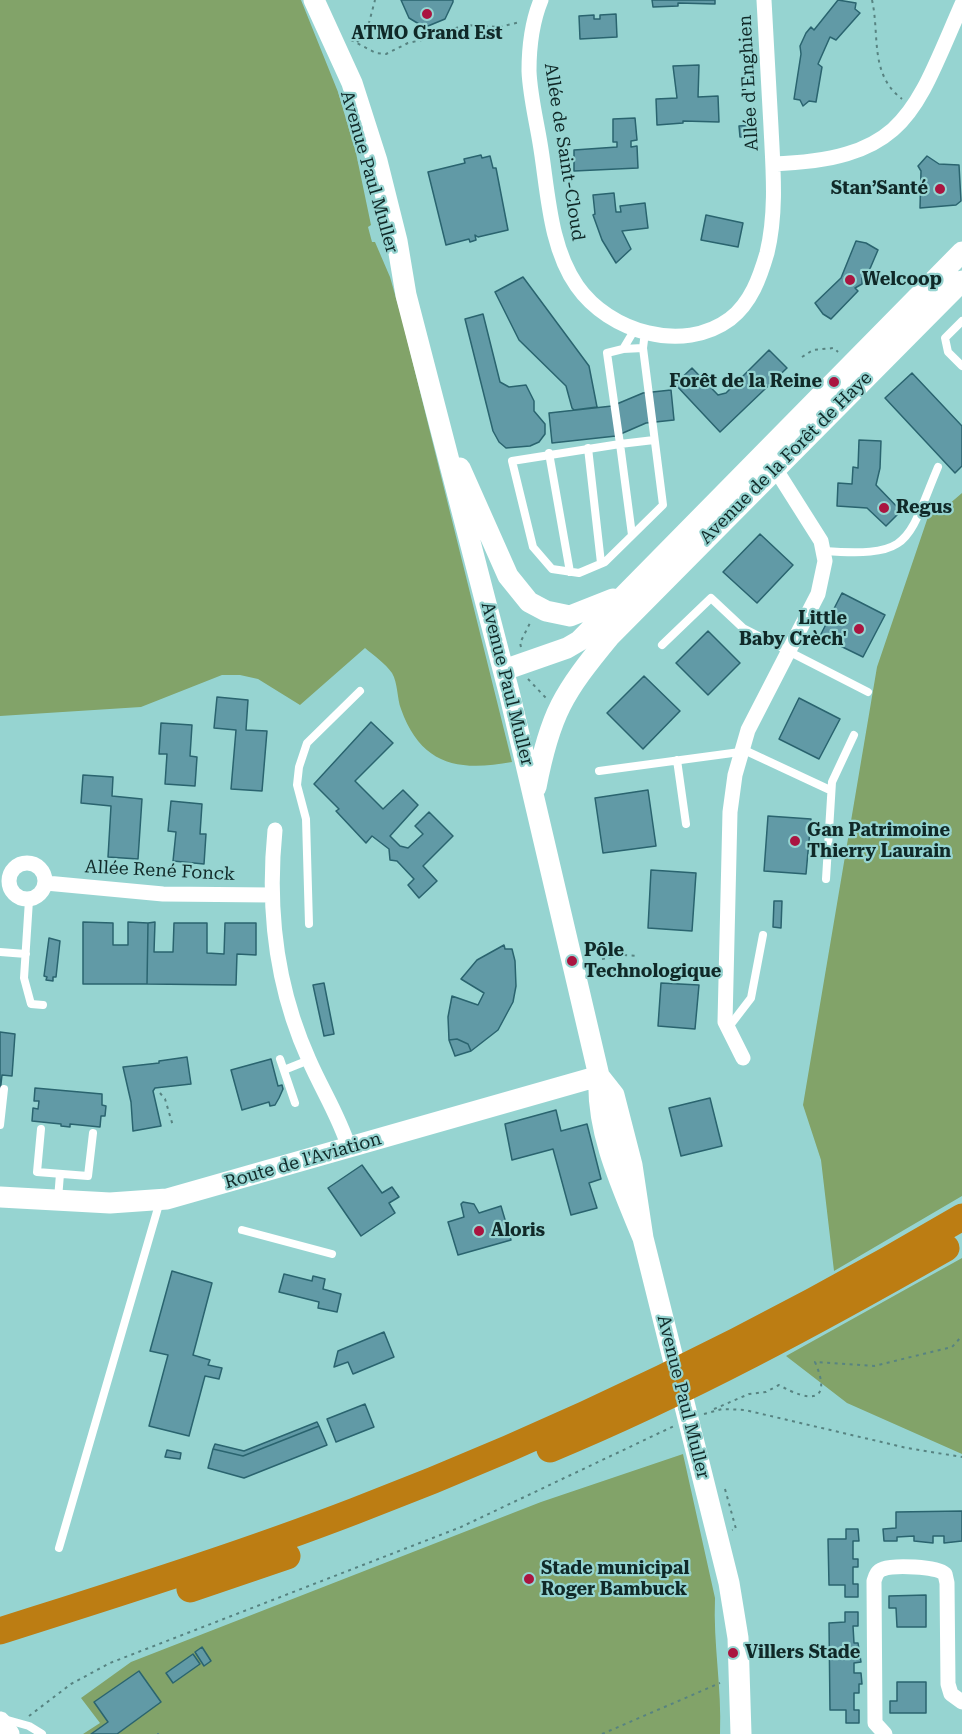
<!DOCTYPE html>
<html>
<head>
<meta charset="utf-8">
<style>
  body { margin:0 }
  canvas { display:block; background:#96d4d1 }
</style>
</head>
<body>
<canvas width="962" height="1734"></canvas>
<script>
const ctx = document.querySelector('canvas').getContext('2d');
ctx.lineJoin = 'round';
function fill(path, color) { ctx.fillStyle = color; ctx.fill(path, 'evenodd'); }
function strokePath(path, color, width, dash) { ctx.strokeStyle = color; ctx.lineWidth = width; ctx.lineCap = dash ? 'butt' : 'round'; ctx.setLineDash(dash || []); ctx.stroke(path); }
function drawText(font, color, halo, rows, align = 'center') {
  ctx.font = font + ' "Roboto Serif",serif'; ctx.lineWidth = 4.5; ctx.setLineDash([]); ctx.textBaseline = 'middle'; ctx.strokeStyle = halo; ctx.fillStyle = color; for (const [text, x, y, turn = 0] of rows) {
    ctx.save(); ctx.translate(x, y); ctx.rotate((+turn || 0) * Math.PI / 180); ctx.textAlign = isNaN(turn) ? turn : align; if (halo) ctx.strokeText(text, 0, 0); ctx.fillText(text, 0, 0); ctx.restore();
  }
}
fill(new Path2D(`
  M0,0h301l37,92 18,61 15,72 -3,2 4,15h3l15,35 12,42 110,443c-54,10 -91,3 -111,-53 -4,-10 -3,-26 -9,-36 -6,-9 -19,-18 -27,-25l-65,57 -42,-26 -18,-4h-18l-81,32 -141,9z
  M962,493v703l-128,75 -13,-111 -18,-55 74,-438 53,-156 18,-6z
  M962,1258v196l-115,-51 -61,-47z
  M683,1454l32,144c-2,46 7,90 5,136h-637l17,-11 -19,-25 50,-36 410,-160z`), '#82a369');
const building = new Path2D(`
  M401,0h52v2l-8,17 -17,7 -9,-2 -10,-6z
  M652,0h63v4l-37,-1v3l-25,1z
  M838,0l18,3 -1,6 5,4 -24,27 -6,-3 -12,27 4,3 -6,35 -7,-1 -6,5 -3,-6 -6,-1 7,-45 -1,-8 6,-13 5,-6 3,3z
  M616,14l1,23 -37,2 -1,-23 15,-1v4h6v-4z
  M699,65l-1,32 20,-1 1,26 -36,-1v2l-26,2 -1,-26 21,-1 -4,-32z
  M635,118l2,22 -6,1v6l6,-1 1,22 -64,3v-21l43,-3v-5h-4v-23z
  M751,125v12h-11l-1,-11z
  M481,155l1,3 8,-2 3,12h3l12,62 -30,7 -3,-2 1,5 -6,2 -1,-3 -23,6 -18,-73 37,-9 -1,-4z
  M927,156l12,8 20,1 2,36 -5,4 -36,3 1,-37 -3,-5z
  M614,193l2,19h5l-1,-6 25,-3 3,25 -26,3 9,18 -15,14 -14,-23 -9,-25 2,-1 -2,-19z
  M706,215l37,8 -5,24 -37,-7z
  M856,241l10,2 12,7 -12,28h-4v6l-7,4 3,3 -27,28 -8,-5 -8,-11 26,-25z
  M523,277l66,89 8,41 -23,3 -2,-2 -6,-22 -47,-46 -24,-48z
  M483,314l17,68 9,5 17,-2 8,16v10l11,13v10l-6,8 -9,4 -24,2 -7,-6 -6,-11 -28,-112z
  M769,350l18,18 -67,64 -45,-48 17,-16 26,27 8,-2z
  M912,373l50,53v40l-7,7 -70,-75z
  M671,390l3,30 -28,3 -30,13 -64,7 -3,-30 63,-7 31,-13z
  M859,440l22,1 -1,27 -4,17 25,26 -15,15 -19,-18 -30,-2 1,-23 14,1 1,-17 5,1z
  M760,534l33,31 -36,38 -34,-31z
  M842,593l43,22 -22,42 -43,-21z
  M708,631l32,32 -32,32 -32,-32z
  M644,676l36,35 -37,38 -36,-36z
  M217,697l31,3 -2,30 21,1 -5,60 -31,-2 5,-59 -22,-2z
  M799,698l41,21 -21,40 -40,-20z
  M371,722l22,21 -38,38 28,28 20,-19 15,15 -28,31 10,10 8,2 15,-14 -8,-8 14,-14 24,24 -30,30 14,15 -18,17 -11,-13 6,-6 -17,-18 -7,-1 -1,-11 -17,-13 -6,7 -30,-32 3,-2 -25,-25z
  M161,723l31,2 -2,31 7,1 -2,29 -30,-2 2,-30h-8z
  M83,775l30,2 -1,19 30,3 -4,60 -30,-2 3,-51 -30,-3z
  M648,790l8,56 -53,7 -8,-55z
  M171,801l31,3 -2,30h6l-2,30 -31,-3 3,-29 -8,-1z
  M768,816l43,3 -5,55 -42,-3z
  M651,870l45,3 -4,58 -44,-3z
  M774,901h8l-1,27 -8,-1z
  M83,922l30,1v22h15v-23l20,1 -1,61h-64z
  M155,922l-1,30h19l1,-29h33v30l17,1 1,-31h31v32l-19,-1 -1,31 -89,-1 1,-61z
  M49,938l11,3 -4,36h-3v4l-7,-1 1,-3 -3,-1z
  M504,945l1,4h7l3,12 1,25 -3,16 -15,28 -27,21 -3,-7 -11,-5 -8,1 -1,-23 4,-21 26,9 6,-12 -23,-14 16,-19z
  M324,983l10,51 -10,2 -11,-51z
  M661,983l38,2 -4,44 -37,-3z
  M0,1032l15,2 -3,42 -10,-1 -2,18z
  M457,1039l11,5 3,7 -16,5 -6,-16z
  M187,1057l4,27 -36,4 -2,3 8,35 -28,5 -2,-29 -8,-35 36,-4v-2z
  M271,1059l7,27 4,-1 1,4 -4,9 -4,7 -5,1 -1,-4 -27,8 -11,-40z
  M35,1088l67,6v11l4,1 -1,10h-4l-1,11 -30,-3v3l-9,-1v-2l-29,-3 1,-13 5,1 1,-8h-5z
  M710,1098l12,48 -41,10 -12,-48z
  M556,1110l5,21 26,-7 14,55 -12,4 8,25 -26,7 -18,-66 -41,11 -7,-36z
  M362,1165l20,28 10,-6 7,10 -10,6 6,10 -34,23 -33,-48z
  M463,1202l11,2 5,9 22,-7 10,34 -53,15 -10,-33 16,-5 -3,-13z
  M172,1271l40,12 -19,72 17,5 -2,5 14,3 -3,11 -14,-3 -16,60 -40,-10 19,-71 -18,-4z
  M284,1274l28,7 1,-5 12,3 -2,10 18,5 -4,18 -19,-4 1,-6 -40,-10z
  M384,1332l10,25 -41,17 -5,-12 -14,5 4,-16z
  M365,1404l9,23 -38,15 -9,-23z
  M317,1422l2,4 -76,30 -30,-7 2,-5 29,7z
  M319,1426l8,19 -83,33 -36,-10 5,-19 30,7z
  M167,1450l14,3 -1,6 -15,-2z
  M962,1511v30l-18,2v-7h-11v7l-19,-2v-5l-17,1v4h-13l-1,-12 13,-1v-16z
  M846,1529h12l1,12h-6v18h5v8h-5v17h5v13h-13v-12h-16l-1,-46h18z
  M926,1595v32h-29l-1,-19h-7v-12z
  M845,1612h13v14h-5l1,17h4l3,19 -7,1v10h7l1,11h-3v9h-5v17h5v13h-13v-13h-16l-1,-87 16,-1z
  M202,1647l9,14 -7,5 -9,-14z
  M193,1654l7,10 -27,19 -7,-10z
  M139,1671l22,31 -44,32h-26l17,-12 -14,-20z
  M897,1682h29v31h-36v-12h7z`);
fill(building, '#619aa6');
strokePath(building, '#2a646f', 1.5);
strokePath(new Path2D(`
  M872,0c8,35 -3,74 30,99
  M351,40l25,13 10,1 22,-11 28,-6 27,-12 36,2 21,-5
  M357,42l9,-8 9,-34
  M802,357l11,-7 21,-2 4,4
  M521,647l-1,-4 10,-20
  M528,679l18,19
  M602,959l21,-4 14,1
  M160,1093l5,6 8,27
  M714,1409l35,-15 17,-2 13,-7c30,17 54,19 36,-23l59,4 78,-19 10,-11
  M704,1414l18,-5 23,1 162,38 55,9
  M725,1489l11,40 -4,1
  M29,1716l42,-32 39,-21 351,-136 213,-101
  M157,1734h2
  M602,1734l118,-51`), '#578381', 2, [3, 4.5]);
strokePath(new Path2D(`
  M962,321l-17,17 3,14 14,14
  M635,329l-12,20 -16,4 13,91 -108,17 21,86 19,22 27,4 26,-11 58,-57 -20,-157 2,-16
  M623,349l20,-1
  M588,448l13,115
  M549,453l21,119
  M632,535l-12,-91 34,-4
  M824,551c89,6 82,-8 114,-84
  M662,645l49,-47 32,30 125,64
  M742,749l88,41
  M677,760l9,64
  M599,771l141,-19
  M826,879l6,-97 22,-47
  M29,900l-5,78 7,26 12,1
  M309,924l-3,-105 -9,-34 2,-18 8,-24 53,-52
  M0,952l26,2
  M728,1028l23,-30 12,-63
  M280,1059l15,44
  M284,1070l25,-10
  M0,1125l4,-36
  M41,1129l-4,43 51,4 5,-43
  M58,1199l2,-25
  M242,1230l90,24
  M59,1548l101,-347
  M4,1719l25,7 13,8`), '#fff', 8);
strokePath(new Path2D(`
  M541,0c-9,22 -12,48 -12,71 1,24 7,48 11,72 8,47 9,103 37,143 32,46 106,68 153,33 21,-16 30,-42 37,-66 10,-41 6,-85 4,-126 -2,-43 -5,-85 -7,-127
  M773,164c134,-5 141,-51 189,-160
  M275,830c-8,79 1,157 34,230 13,30 30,56 40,88
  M9 881a18 18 0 1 1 36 0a18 18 0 1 1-36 0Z
  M46,883l117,11 108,1
  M743,1058l-18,-36 5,-210 5,-37 13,-45 70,-136 7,-33 -4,-20 -50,-79
  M885,1734l-10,-11 -1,-142c2,-6 3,-10 9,-12 11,-4 53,-3 62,5l2,9 1,101 3,10 11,8`), '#fff', 15);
strokePath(new Path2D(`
  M314,0l38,83 25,78 20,80 9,54 104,401 89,380c-3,56 23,111 44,162
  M460,468l48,108 21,26 17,9 24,5 43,-17
  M504,670l63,-22 12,-7 383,-389
  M536,787c14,-73 27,-94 74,-151l352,-355
  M599,1076l15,19 18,70 11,73 86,345 9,55 3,96
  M0,1197l110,6 57,-4 432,-123
  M0,1722l9,12`), '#fff', 21);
strokePath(new Path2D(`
  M550,1449c137,-57 268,-128 396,-201
  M190,1589l97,-33
  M0,1631c119,-38 238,-75 355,-120 209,-80 414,-180 607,-294`), '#bc7d13', 27);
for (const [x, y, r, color] of [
  [427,14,6,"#aa1540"],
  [940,189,6,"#aa1540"],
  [850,280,6,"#aa1540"],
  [834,382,6,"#aa1540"],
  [884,508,6,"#aa1540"],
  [859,629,6,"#aa1540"],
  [795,841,6,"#aa1540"],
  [572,961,6,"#aa1540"],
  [479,1231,6,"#aa1540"],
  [529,1579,6,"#aa1540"],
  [733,1653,6,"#aa1540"]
]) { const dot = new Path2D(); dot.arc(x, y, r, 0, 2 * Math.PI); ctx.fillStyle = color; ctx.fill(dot); strokePath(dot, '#96d4d1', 2); }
drawText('bold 18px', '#102928', '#96d4d1', [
  ["ATMO Grand Est",427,34,"center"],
  ["Stan’Santé",928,189,"right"],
  ["Welcoop",862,280],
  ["Forêt de la Reine",822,382,"right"],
  ["Regus",896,508],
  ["Little",847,619,"right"],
  ["Baby Crèch'",847,640,"right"],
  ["Gan Patrimoine",807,831],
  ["Thierry Laurain",807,852],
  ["Pôle",584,951],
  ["Technologique",584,972],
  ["Aloris",491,1231],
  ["Stade municipal",541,1569],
  ["Roger Bambuck",541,1590],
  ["Villers Stade",745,1653]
], 'left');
drawText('18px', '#102928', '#96d4d1', [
  ["Allée d'Enghien",749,83,-93],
  ["Allée de Saint-Cloud",564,152,81],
  ["Avenue Paul Muller",369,172,74],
  ["Avenue de la Forêt de Haye",786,458,-45],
  ["Avenue Paul Muller",507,684,76],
  ["Allée René Fonck",160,871,3],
  ["Route de l'Aviation",303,1161,-16],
  ["Avenue Paul Muller",683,1397,76]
]);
</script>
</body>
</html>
